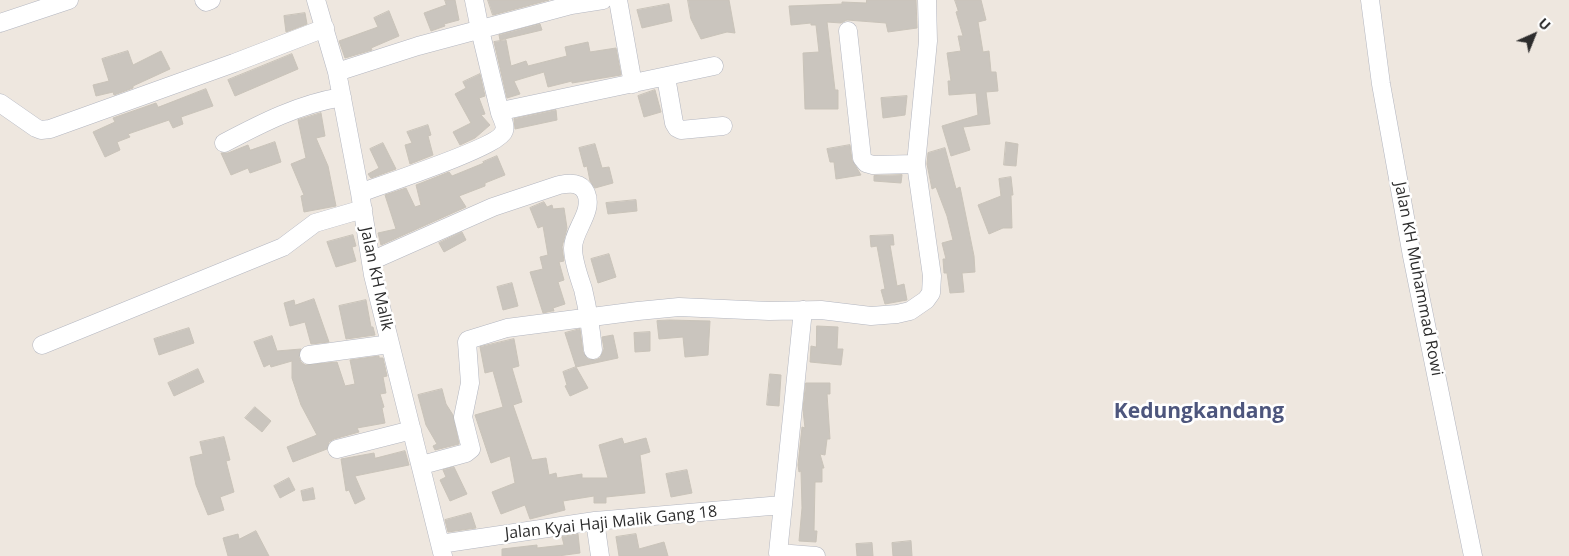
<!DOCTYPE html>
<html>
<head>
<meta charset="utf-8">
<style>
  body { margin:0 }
  #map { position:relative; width:1569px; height:556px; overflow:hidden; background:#eee7df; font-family:"Open Sans",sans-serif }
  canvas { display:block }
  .north { position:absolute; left:1509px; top:10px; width:50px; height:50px; -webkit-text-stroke:4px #fff; paint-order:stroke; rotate:44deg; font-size:14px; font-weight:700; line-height:20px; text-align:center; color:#2d2d2d }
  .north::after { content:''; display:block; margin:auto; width:18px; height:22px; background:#2d2d2d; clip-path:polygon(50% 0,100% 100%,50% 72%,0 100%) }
</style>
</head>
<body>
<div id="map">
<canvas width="1569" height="556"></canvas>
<div class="north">U</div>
</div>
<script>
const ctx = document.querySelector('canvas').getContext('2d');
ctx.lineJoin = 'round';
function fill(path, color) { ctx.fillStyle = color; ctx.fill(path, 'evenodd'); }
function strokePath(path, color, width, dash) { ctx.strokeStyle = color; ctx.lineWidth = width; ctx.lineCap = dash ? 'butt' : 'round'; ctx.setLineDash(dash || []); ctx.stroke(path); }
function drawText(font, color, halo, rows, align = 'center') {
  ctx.font = font + ' "Open Sans",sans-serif'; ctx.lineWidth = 5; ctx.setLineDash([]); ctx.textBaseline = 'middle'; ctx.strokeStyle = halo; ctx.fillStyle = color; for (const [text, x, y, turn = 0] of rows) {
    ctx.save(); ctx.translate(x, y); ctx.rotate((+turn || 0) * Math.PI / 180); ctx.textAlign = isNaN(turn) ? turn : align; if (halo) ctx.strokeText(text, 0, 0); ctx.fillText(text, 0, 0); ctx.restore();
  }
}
const building = new Path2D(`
  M445,0h10l4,20 -15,4 1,2 -14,5 -7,-18 22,-8z
  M488,0h61l-56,15z
  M688,0h41l6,33 -8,-1 -26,7 -10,-20z
  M867,0h49l1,28 -29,4 -2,-9 -39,-3 -6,3 -14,-1 8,68h3v19h-33l-2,-56 16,-1 -3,-27h-5v-2l-20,2 -2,-19 53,-2v-2l24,1z
  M955,0h26l5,20 -8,2 5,30 6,-1 2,21h5l2,19 -12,1 4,32 -27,3 7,23 -19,6 -9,-30 36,-11 -2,-22 -27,2 -1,-14h3l-4,-28 14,-2 -3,-15h5l-7,-24 2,-1z
  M669,4l3,17 -30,7 -5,-18z
  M389,11l10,25 -28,12 1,2 -27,8 -6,-17 39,-14 -4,-9z
  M305,13l2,11 -21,8 -2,-16z
  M540,24l2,6 -42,10 -1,-5z
  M506,40l5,26 15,-5 2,5 39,-10 -2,-9 23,-5 2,10 26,-4 5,27 -49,8v-2l-24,6 -4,-15 -30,9 6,13 -13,4 -13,-56z
  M128,51l5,14 28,-14 9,18 -37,17v2l-19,7 -1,-3 -17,4 -3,-11 16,-4 -7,-22z
  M292,54l6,15 -63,27 -7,-16z
  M480,74l5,22 -6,2 6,16 -4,1 9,10 -15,13 -15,7 -7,-13 18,-9 -16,-29 11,-6 -3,-6z
  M206,89l7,17 -32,11 2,7 -10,4 -4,-8 -41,14 2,3 -13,5 3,8 -15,7 -12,-25 22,-10 -2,-4 43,-15 2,4z
  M655,90l6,22 -17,5 -6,-21z
  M907,96l-2,19 -22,3 -2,-20z
  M556,110l1,10 -42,9 -1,-10z
  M321,113l4,23 -9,2 12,28 8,40 -32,6 -3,-16 3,-1 -13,-31 15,-6 -8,-38z
  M428,125l3,10 -3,1 5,19 -23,9 -5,-19 7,-2 -5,-11z
  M275,142l6,20 -31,11 -2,-5 -17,7 -10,-22h7l20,-8 2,5z
  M1006,142l12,2 -2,22 -12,-1z
  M383,143l13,26 -25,9 -3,-4 11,-6 -9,-19z
  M595,144l7,24 7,-1 4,16 -18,5 -5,-7 -3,-15 -3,1 -5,-19z
  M850,145l2,15 9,15 -25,4 -2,-17h-4l-3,-13z
  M945,148l11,41 4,-2 14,69 1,16 -13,1 2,19 -14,1 -3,-20h-3l-1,-14h3l-4,-16 11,-3 -6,-24 -11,-29 -4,2 -5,-25 1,-11z
  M497,156l8,19 -20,8v3l-26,10 7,11 -85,38 -3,-12 18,-4 -11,-34 21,-7 9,19 6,-2 -5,-20 33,-13 3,4 32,-13 -1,-1z
  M902,175l-1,8 -27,-2v-5z
  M1011,177l2,18h-2l1,33h-9l-14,6 -11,-29 23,-9 -2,-17z
  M636,200l1,11 -29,3 -2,-11z
  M544,202l3,5 5,-2 1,4 11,-1 3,20 -5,19 2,14 -5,1 5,18 -6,2 7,22 -12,4 1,3h-2l-9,2 -13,-41 13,-3 -3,-12 8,-2 -5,-29 -5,2 -8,-20z
  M462,232l4,8 -22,12 -5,-9z
  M353,235l3,11 -4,1 4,14 -20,6 -9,-25z
  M893,235l1,10h-4l7,41 7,-2 3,16 -22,4 -4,-14 4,-1 -8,-43 -6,1 -1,-11z
  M609,254l7,23 -18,6 -7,-24z
  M512,283l6,23 -15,4 -6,-23z
  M314,299l15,43 -18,2 -6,-22 -15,4 -6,-23 10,-3 1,5z
  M366,300l5,27h2l2,8 -29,4 -7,-33z
  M669,320l41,1 -2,34 -23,2 -2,-20 -24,2 -2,-18z
  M817,326l21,1 -1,22h6l-2,16 -31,-3 1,-16 5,1z
  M189,328l5,15 -35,12 -5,-16z
  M580,329l3,23 5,7 7,1 5,-2 4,-9 -2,-12 11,-2 5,23 -42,9 -11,-34z
  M650,332v19l-15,1 -1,-19z
  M272,336l5,15 24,-2 -2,8 2,5 4,3 32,-3 8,24 10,-2 -5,-24 29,-4v2h4l4,18 -4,1 3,16 -6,1 4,13 -2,1 3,15 -28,5 2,4 -25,7 -5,3 -2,7 -34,13 -6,-15 30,-12 -16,-30 -9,-27v-17l-21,6 -1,-3 -6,3 -10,-25z
  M514,339l5,27 -7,2 10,34 -9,3 19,55 14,-2 3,17 7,-2 1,5 25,-4v4h26l-9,-33 23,-7 2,6 22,-6 4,14 -10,3 5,38 -39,4v6h-12v-7l-31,5 2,9 -35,9 -5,-14 -24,9 -9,-22 23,-9 -5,-27 -19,7 -16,-48 28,-8 -10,-36 -8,2 -5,-26z
  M576,367l12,21 -18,8 -5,-10 2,-1 -4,-13z
  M198,369l6,13 -30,14 -6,-13z
  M770,374l11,1 -2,31 -12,-1z
  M806,383h24v11h-3l3,45h-3l-2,16 -5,-1 4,14h-2v14h-7l-1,49h3l-1,11 -17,-1 3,-33 -1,-37 -2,1 -1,-7 4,-38 3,1 -2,-18z
  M442,389l4,15 7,11 6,29 -24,6 -2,-4 4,-2 -11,-19 -8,-30z
  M255,407l16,14 -9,11 -17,-14z
  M224,437l6,23 -4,1 8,31 -14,5 4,13 -16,5 -12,-30 -6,-28 13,-3 -3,-12z
  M405,451l4,14 -54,11 10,23 -10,5 -6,-14 -3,1 -5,-32 33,-6 1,5z
  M454,467l13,27 -17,7 -10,-21 6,-3 -3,-7z
  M687,470l5,23 -21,4 -5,-23z
  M289,478l6,12 -15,8 -6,-12z
  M313,488l2,11 -12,2 -2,-10z
  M471,513l5,15 -28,4 -3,-12z
  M256,531l13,25h-41l-5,-18 15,-4 1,5z
  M578,534l2,19 -22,3h-56v-7l35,-4v3l27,-3 -2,-8z
  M636,534l3,15 25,-7 4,14h-49l-3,-19z
  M911,541l1,15h-19l-1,-13z
  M872,543l1,13h-16l-1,-12z`);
fill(building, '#cac5be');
strokePath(building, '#c9c3b9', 1);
const minor = new Path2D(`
  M204,0l2,2 5,-2
  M316,0l21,72 23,121 13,82 70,281
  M474,0l6,30 20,83
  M618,0l15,84
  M1370,0l11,84 31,172 61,300
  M0,23l69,-23
  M848,31l14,127 4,5 7,2 43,-1
  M337,72l81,-26 153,-41 32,-5
  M666,77l8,46 3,5 4,2 42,-4
  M0,103l36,25 5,2 9,-1 184,-66 91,-35
  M224,143c38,-20 75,-39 118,-46
  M360,193c21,-8 139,-46 144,-62 2,-5 -2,-13 -4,-18l6,-3 208,-44
  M371,261l122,-54 66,-22c11,-2 22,-3 27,8 8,19 -13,37 -13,55 0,13 6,29 10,41 5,21 8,40 10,61
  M803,310l-25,243 38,3
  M42,345l241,-98 32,-24 48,-14
  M309,355l81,-11
  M337,449l75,-19
  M422,465l44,-12 5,-4 -8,-32 7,-34 -3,-41 1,-2 39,-12 131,-17 41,-4 90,4 52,-1 50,6 26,-2 13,-3 16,-11 5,-7 1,-17 -16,-112 12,-123 -1,-41
  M595,521l5,35
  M440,544l155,-23 187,-16`);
strokePath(minor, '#b3b6c0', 19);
strokePath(minor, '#fff', 18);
drawText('16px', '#2d2d2d', '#fff', [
  ["Jalan KH Malik",376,279,78],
  ["Jalan KH Muhammad Rowi",1418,279,79],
  ["Jalan Kyai Haji Malik Gang 18",611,523,-6]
]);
drawText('bold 21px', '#4d567d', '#fff', [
  ["Kedungkandang",1199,412]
]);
</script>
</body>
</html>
